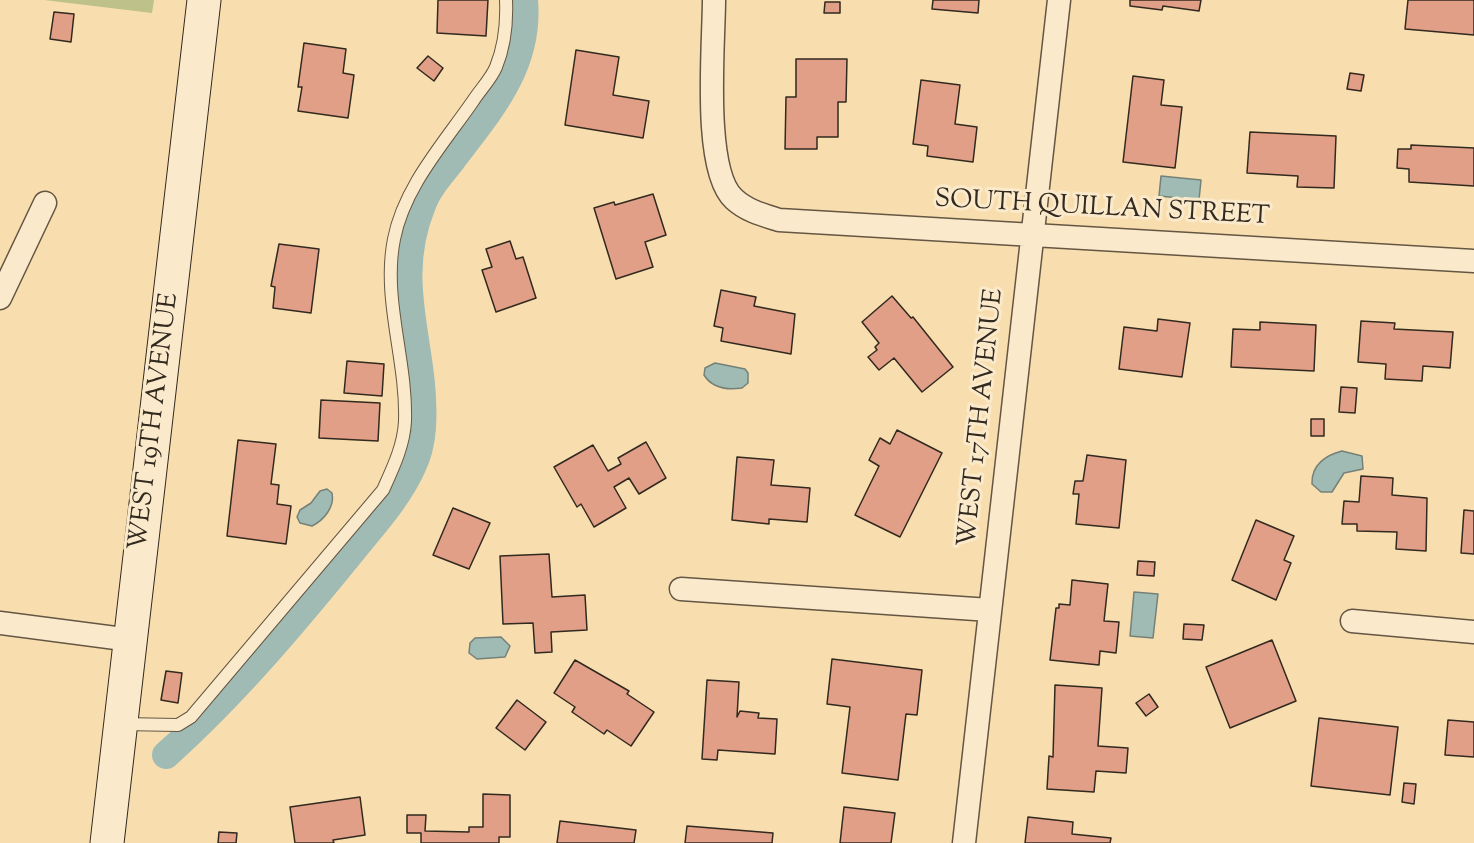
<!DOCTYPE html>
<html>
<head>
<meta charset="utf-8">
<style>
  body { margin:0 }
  canvas { display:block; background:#f8deaf }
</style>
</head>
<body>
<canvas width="1474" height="843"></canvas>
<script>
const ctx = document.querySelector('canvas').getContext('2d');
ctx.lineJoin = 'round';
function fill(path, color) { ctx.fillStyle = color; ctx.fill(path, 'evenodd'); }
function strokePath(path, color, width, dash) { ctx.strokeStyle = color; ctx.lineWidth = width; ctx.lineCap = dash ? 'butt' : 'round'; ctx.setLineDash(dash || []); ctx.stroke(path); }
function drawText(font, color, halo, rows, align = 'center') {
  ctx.font = font + ' "Sorts Mill Goudy",serif'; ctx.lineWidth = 6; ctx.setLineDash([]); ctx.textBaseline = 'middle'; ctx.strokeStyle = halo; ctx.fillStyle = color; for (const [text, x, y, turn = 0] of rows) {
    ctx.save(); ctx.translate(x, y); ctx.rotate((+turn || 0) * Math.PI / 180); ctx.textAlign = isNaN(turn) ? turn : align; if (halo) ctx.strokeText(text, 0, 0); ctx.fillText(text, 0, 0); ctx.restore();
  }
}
fill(new Path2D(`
  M44,0h110l-2,13z`), '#bec18a');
const water = new Path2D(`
  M1161,176l40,4 -2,20 -40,-4z
  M715,363l30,6 3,4v10l-6,5c-14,2 -30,0 -38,-13l1,-7z
  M1342,451l20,5 1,13 -19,4 -12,19h-11l-9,-8c-1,-19 14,-29 30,-33z
  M327,489l5,4c3,14 -8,27 -20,33l-12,-3 -3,-6 3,-7 11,-7 9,-12z
  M1134,592l24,2 -5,44 -23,-2z
  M501,637l9,9 -5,11 -28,2 -8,-6 1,-10 5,-5z`);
fill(water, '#a0bbb4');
strokePath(water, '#748178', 1.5);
strokePath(new Path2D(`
  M166,755c67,-60 126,-130 183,-200 22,-28 48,-55 63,-88 6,-12 9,-26 10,-39 5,-81 -33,-142 0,-223 6,-17 19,-31 30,-45 37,-49 78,-94 72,-160`), '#a0bbb4', 28);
const building = new Path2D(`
  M438,0h50l-2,36 -49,-3z
  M933,0h46l-1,13 -46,-4z
  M1130,0h71l-2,11 -36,-5 -1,4 -32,-4z
  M1408,0h66v35l-69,-6z
  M825,2h15v11h-16z
  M54,12l20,2 -3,28 -21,-3z
  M304,43l42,6 -3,24 11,2 -6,43 -50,-7 4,-24h-4z
  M576,50l43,7 -6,38 36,6 -6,37 -78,-13z
  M428,56l15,12 -9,13 -17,-13z
  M796,59h51l-1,43h-8v35h-21v12h-32l1,-52h10z
  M1350,73l14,2 -3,16 -14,-2z
  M1133,76l31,4 -3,25 21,2 -7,61 -52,-6z
  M921,80l39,5 -5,39 22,3 -4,35 -46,-6 1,-10 -15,-2z
  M1250,132l86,4 -2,52 -37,-1 1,-11 -51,-3z
  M1411,145l63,3v38l-65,-4v-13l-12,-1 1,-19h13z
  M653,194l13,41 -21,7 8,25 -37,12 -22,-71 20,-6 1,3z
  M510,241l6,18 7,-2 13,41 -40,14 -14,-42 10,-3 -6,-18z
  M279,244l40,5 -8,64 -38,-5 2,-21 -4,-1z
  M721,290l35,7 -2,9 41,8 -4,40 -70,-13 2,-13 -9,-2z
  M892,296l19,22 2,-1 40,50 -31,25 -28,-34 -15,12 -11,-13 9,-7 -2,-3 4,-4 -17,-21z
  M1158,319l32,4 -8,54 -63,-8 5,-42 33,4z
  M1361,321l34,2 -1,6 59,3 -3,36 -27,-2 -1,15 -37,-2 1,-15 -28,-2z
  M1260,322l56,3 -2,46 -83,-4 2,-38 27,1z
  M347,361l37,3 -2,32 -38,-3z
  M1341,387l16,1 -2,25 -16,-1z
  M321,400l59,3 -2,38 -59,-3z
  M1311,419h13v17h-13z
  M897,430l45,23 -42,84 -45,-22 24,-49 -10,-6 11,-22 10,6z
  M238,440l38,4 -5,40 8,1 -2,19 14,2 -5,38 -59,-8z
  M646,442l20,36 -27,16 -10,-16 -15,9 12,21 -32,19 -13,-23 -4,3 -23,-40 39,-22 15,26 13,-7 -3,-6z
  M1087,455l39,5 -7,68 -43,-4 3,-30h-6l2,-13h8z
  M737,457l37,3 -3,25 39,3 -3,34 -38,-3v5l-37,-4z
  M1361,476l32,2 -1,17 35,3 -1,53 -30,-2 1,-17 -40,-1v-7h-15l2,-23 15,1z
  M453,508l37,15 -21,46 -36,-14z
  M1464,510l10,1v43l-13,-1z
  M1256,520l38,16 -10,24 7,3 -15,37 -44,-20z
  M549,554l3,43 33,-2 2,35 -36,2 1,20 -17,1 -2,-30 -30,1 -3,-68z
  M1138,561l17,1 -1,14 -17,-1z
  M1072,580l36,4 -4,37 15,1 -3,31 -16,-2 -1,14 -49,-5 6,-52h3v-4l11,1z
  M1184,624l20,1 -2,15 -19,-1z
  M1272,640l24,61 -66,27 -24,-61z
  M832,659l90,11 -5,45 -11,-1 -8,66 -56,-7 8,-66 -23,-3z
  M575,660l54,31 -2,3 27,18 -23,34 -24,-16 -3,4 -32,-22 3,-5 -21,-14z
  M166,671l16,2 -4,30 -17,-3z
  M707,680l32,2 -2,35 3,-6 19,2 -1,5 19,1 -2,35 -57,-4 -1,10 -15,-1z
  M1055,685l47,3 -4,58 30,2 -2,25 -30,-2 -2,21 -47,-3 2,-33 4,1z
  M1149,694l9,13 -12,9 -10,-13z
  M517,700l29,22 -21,28 -29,-22z
  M1319,718l79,9 -8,68 -79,-9z
  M1448,720l26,2v35l-29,-2z
  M1404,783l12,1 -2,20 -12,-2z
  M483,794l27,1v42h-11v6h-78v-10h-14v-18h19l-1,16 44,1v-5h14z
  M360,797l5,38 -32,5 1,3h-39l-5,-36z
  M844,807l51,6 -4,30h-51z
  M1028,817l45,5 -1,12 39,4 -1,5h-85z
  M560,821l76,9 -2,13h-77z
  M687,826l86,7 -1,10h-87z
  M219,832l18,1 -1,10h-18z`);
fill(building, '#e19f87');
strokePath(building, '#32291f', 1.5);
const lane = new Path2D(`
  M122,724l56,1 13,-8 192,-227c10,-22 21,-45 22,-69 2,-61 -23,-122 -11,-182 10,-52 50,-96 79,-138 7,-11 18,-22 23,-34 9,-22 11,-44 10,-67`);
const street = new Path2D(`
  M714,0c0,43 -12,170 20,199 13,12 29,16 45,21l695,41
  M0,298l45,-95
  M681,589l309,21
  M1352,621l122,11
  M0,623l131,17
  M964,843l95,-843`);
const secondary = new Path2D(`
  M107,843l97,-843`);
strokePath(lane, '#645643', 14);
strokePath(street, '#645643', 25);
strokePath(secondary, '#32291f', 35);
strokePath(lane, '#faeacb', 12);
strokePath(street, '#faeacb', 22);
strokePath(secondary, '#faeacb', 33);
drawText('26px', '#32291f', '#faeacb', [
  ["SOUTH QUILLAN STREET",1102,210,3],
  ["WEST 17TH AVENUE",983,418,-84],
  ["WEST 19TH AVENUE",156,422,-83]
]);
</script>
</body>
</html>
